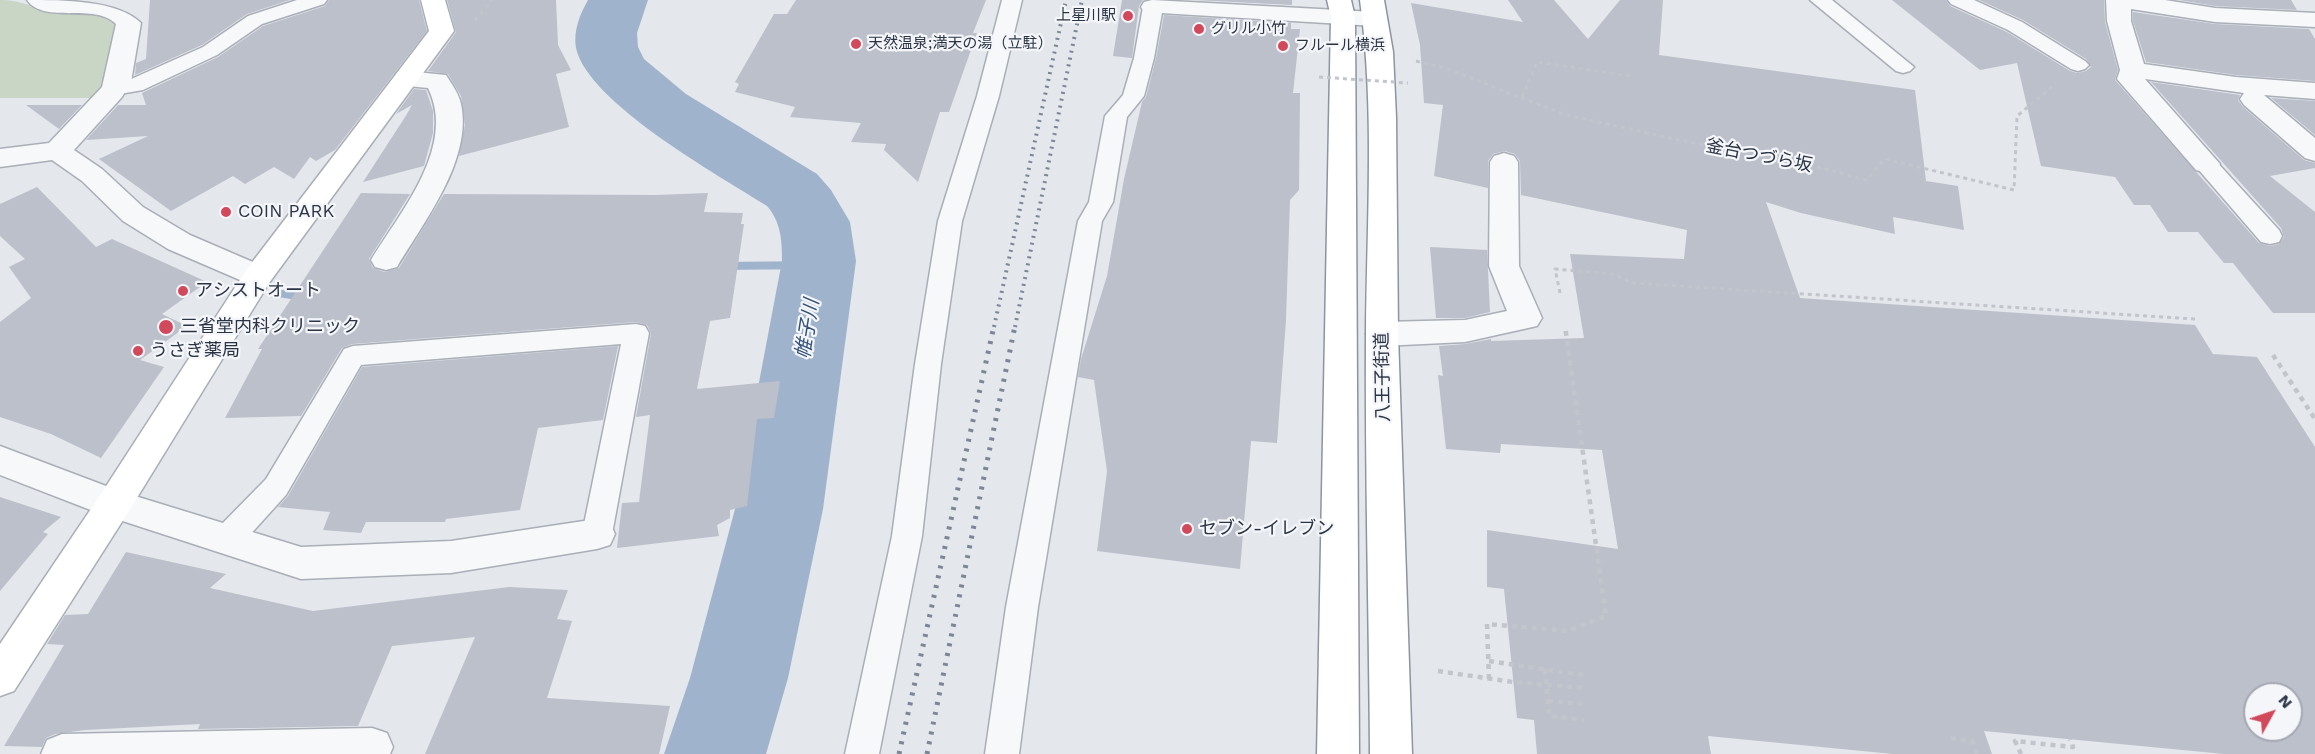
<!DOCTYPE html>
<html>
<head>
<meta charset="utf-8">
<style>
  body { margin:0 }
  #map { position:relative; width:2315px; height:754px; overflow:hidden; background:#e4e7ec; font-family:"Work Sans",sans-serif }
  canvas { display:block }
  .north { position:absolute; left:2243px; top:682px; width:60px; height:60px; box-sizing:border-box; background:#f4f6f9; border:2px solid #a4a8b1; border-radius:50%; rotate:50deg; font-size:16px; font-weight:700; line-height:24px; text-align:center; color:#2b3445 }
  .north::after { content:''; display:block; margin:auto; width:21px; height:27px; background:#d1495b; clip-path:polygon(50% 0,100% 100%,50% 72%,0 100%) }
</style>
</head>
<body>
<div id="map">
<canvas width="2315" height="754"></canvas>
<div class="north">N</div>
</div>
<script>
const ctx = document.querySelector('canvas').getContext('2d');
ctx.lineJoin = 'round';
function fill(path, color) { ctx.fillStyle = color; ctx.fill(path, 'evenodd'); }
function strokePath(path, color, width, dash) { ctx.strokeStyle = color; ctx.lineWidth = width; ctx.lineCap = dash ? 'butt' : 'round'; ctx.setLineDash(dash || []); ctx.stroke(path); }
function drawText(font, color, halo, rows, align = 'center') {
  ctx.font = font + ' "Work Sans","Noto Sans JP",sans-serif'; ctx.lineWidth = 4.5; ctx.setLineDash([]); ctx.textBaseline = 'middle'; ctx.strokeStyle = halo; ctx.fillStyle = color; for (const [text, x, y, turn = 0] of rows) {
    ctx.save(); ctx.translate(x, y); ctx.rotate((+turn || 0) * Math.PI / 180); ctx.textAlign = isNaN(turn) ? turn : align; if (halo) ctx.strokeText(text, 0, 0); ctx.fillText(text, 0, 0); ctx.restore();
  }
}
fill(new Path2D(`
  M0,0c22,0 32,8 51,10 22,3 46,0 66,10l-13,67 -12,11h-92z`), '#c9d6c5');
fill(new Path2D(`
  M818,261l6,4 -6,4 -98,1 -6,-4 6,-4z
  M282,290l28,4 6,4 -6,4 -32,-5 -2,-3 2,-3z`), '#9fb4cc');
fill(new Path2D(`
  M588,0h60l-11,33 1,14 6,12 42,35 131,80 14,16 19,32 6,39 -33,248 -35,169 -22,76h-102l26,-76 45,-169 47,-248c0,-21 -1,-39 -15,-55 -47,-30 -179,-103 -191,-158 -3,-17 4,-34 12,-48z`), '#9fb4cc');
fill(new Path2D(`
  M150,0h140l-43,14 -45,31 -67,30 1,-12 10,-4z
  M329,0h90l8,31 -92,119 -19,11 -6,-4 -16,22 -20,-12 -29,17 -12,-8 -62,35 -72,-52 49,-23 -62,4 32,-35h28l-4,-12 76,-36 45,-31 62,-20z
  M447,0h109l2,45 13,25 -15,4 13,53 -110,29 6,-31 -4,-29 -13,-22 -20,-3 28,-39z
  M796,0h190l-13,33h4l-28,79h-9l-22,70 -34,-32 2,-6 -35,-2 10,-19 -71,-6 5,-10 -60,-15 4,-8 -4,-2 39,-68h13z
  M1122,0h21l-4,6 -7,52 -19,-2z
  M1194,0h98v5z
  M1508,0h46l34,39 32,-39h43l-4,55 256,35 11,91 32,5 6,44 -71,-13 2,17 -94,-21 -35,-11 34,96 395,27 18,29 44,3 58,90v307h-91l-240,-23 8,23h-99l-185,-18 3,18h-174l-3,-34 -17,-2 -13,-129 -17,-2v-57l131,19 -16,-99 -101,-6 -1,9 -54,-4 -8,-74 5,1 -4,-30 26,-2 26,-5v2l93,-3 -14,-84 114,5 3,-29 -166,-35 -1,-34 -5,-7 -10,-3 -12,3 -5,7v27l-54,-12 9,-71 -19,-2 -4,-58 -9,-42 112,19zM2255,694h36v36h-36z
  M1892,0h54l4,6 57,26 63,39 7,2 9,-2 5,-4 -5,-8 -63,-39 -44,-20h125l1,22 13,48 -3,10 144,163 11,3 9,-2 5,-7 -3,-9 -130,-146 89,13 -2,5 5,7 61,53 11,3v5l-45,8 45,36v101h-42l-40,-50h-9l-26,-31h-30l-18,-27h-16l-19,-28 -74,-11 -24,-103 -37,7z
  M2179,0h112l6,10 -82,-4z
  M2133,12l82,12 94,5 6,10v42l-79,-6 -90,-13 -13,-41z
  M1164,15l127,8v6h9l-7,64h7l-1,97 -9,10 -4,120 -9,123 -26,-2 -11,128 -143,-18 10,-80 -13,-91 -16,-3 3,-18 26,-83 17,-97 18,-77 4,-5 10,-39z
  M414,89l12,1 7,21v22l-9,33 -61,16 44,-68 5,-9 -16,9z
  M2271,98l44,3v34z
  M26,105h56l-23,24z
  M37,187l59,60 16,-8 95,43 -45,32 25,12 -47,34 24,7 -63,91 -50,-24 -51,-17v-95l31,-24 -22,-31 16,-8 -25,-23v-32z
  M361,193l49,1 -41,65 4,9 12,4 14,-4 45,-74 212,1 52,-2 -4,19 39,1 -2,11h3l-14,94 -20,3 -13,68 83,-8 -6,37 -17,1 -10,87 -17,4v8l-13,7 2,11 -102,12 5,-45 17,-1 11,-87 -14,2 15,-84 -4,-8 -11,-3 -284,22 -10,4 -41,68 -76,2 37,-69h-4z
  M1430,247l57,3 3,62 -25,6h-29z
  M618,346l-15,74 -65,8 -18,82 -74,9 -1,3h-79l-5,11 -38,-3 7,-18 -52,-5 10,-11 74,-129z
  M0,497l61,20 -18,15 5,2 -48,57z
  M126,552l100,22 -16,14 103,23 196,-24 59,3 -11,29 15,2 -25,77 123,8 -11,48h-234l50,-117 -83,9 -34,80 -160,3 2,-5 -115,6 -30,4 -9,4 -4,9 -38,-1 60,-101 -17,-1 18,-29 23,-1z`), '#bbc0ca');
const lane = new Path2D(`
  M297,0h30l-3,4 -62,20 -45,31 -74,35 -29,5 -8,-1 -3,-5 3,-5 23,-4 74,-33 45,-31z
  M1002,0h20l-23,96 -37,125 -21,143 -19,172 -43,218h-34l47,-218 23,-172 23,-143 39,-125z
  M1810,0h22l82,67 -4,4 -7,2 -7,-2z
  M1948,0h26l48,22 63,39 4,4 -4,4 -7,2 -7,-2 -63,-39 -57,-26z
  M1153,1l7,2 3,4 -9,51 -10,38 -17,21 -14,85 -11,19 -64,386 -19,147h-34l21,-147 72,-386 11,-19 16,-86 18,-21 11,-37 9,-51 3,-4z
  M2206,157l8,2 65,71 3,6 -3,6 -9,2 -9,-2 -63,-73 -3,-5 3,-5z
  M636,324l9,2 4,7 -37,201 -4,9 -11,3 -11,-3 -4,-9 39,-190 -260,21 -75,130 -48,53 -11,3 -11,-3 -4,-9 4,-9 50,-51 78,-130 9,-3z`);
const street = new Path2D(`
  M27,0c36,0 91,0 114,23l-10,59 -9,15 -48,53 28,19 41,38 47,28 79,34 4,7 -4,7 -11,4 -11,-4 -79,-34 -45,-28 -41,-40 -30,-21 -52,7v-18l49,-6 53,-56 14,-63c-21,-22 -72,1 -89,-24z
  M1152,0l223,12 9,2 3,5 -3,5 -9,2 -231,-14 -3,-5 3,-5z
  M2106,0h59l50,8 100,5v14l-100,-5 -84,-13v12l13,43 92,13 79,6v16l-51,-4 51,43v23l-10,-3 -61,-53 -4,-6 4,-6 -99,-14 75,85 -4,6 -10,3 -10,-3 -79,-91 3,-9 -13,-49z
  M406,71l40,4c6,9 13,19 15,29 12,55 -37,118 -64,163l-11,3 -11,-3 -4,-7c29,-48 86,-113 57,-172l-31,-3 -4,-6 4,-6z
  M1504,153l10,3 4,6 1,104 23,52 -5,8 -72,16 -83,4 -11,-4 -5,-8 5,-8 11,-4 83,-2 42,-9 -18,-45 1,-104 4,-6z
  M0,446l122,46 179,55 150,-6 146,-22 13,4 5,11 -5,11 -13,4 -146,24 -150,6 -200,-65 -101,-39z
  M372,728l15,5 6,14 -3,7h-349l6,-14 15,-6z`);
const secondary = new Path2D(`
  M421,0h24l9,31 -185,252 -142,231 -113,177 -14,5v-52l101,-150 146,-225 182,-238z`);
const highway = new Path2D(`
  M1327,0h24l4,17 4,737h-42l14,-737z
  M1360,0h24l9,52 3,66 2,216 14,420h-42c-1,-141 -5,-282 -4,-423 1,-110 9,-222 -6,-331z`);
strokePath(lane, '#a9aeb7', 3);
strokePath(street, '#a9aeb7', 3);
strokePath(secondary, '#a9aeb7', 3);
strokePath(highway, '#8b94a3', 3);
strokePath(new Path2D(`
  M475,20l17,-20
  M1416,61l29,7 121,47 132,29 43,8 25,1 100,27 19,-21 129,31 3,-74 36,-30
  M1522,97l15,-35 93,14
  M1560,293l-5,-24 59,5 18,9 563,36`), '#c2c5cb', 3, [4, 4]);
strokePath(new Path2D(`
  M2273,355l42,64
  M1489,661l94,14
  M1545,669l4,47 35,4
  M1438,671l75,11 72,6
  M1489,679l-2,-55 80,7 39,-15 -41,-290
  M1548,701l34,3
  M1951,738l21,3 5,13
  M2021,754l-6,-13 58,6 -3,-8`), '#c2c5cb', 4.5, [5, 5]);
fill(lane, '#f7f8fa');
fill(street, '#f7f8fa');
fill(secondary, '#fff');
fill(highway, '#fff');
strokePath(new Path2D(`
  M994,327l72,-327
  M1015,327l67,-327`), '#7d8696', 4, [2, 5]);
strokePath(new Path2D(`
  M899,754l95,-428
  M927,754l88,-428`), '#7d8696', 5, [3, 7]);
strokePath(new Path2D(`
  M1319,77l89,6`), '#c2c5cb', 3, [4, 4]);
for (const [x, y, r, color] of [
  [1128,16,6,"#d1495b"],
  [1199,29,6,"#d1495b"],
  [856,44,6,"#d1495b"],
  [1283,46,6,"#d1495b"],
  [226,212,6,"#d1495b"],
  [183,291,6,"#d1495b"],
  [166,327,8,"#d1495b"],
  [138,351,6,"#d1495b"],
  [1187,529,6,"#d1495b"]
]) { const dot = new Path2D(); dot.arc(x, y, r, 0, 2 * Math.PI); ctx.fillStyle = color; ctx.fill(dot); strokePath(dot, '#f4f6f9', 2); }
drawText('15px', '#2b3445', '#f4f6f9', [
  ["上星川駅",1116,16,"right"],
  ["グリル小竹",1211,29],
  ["天然温泉;満天の湯（立駐）",868,44],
  ["フルール横浜",1295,46]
], 'left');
drawText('18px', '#2b3445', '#f4f6f9', [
  ["釜台つづら坂",1759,156,11],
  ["八王子街道",1383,377,-91]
]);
drawText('18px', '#2b3445', '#f4f6f9', [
  ["COIN PARK",238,212],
  ["アシストオート",195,291],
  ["三省堂内科クリニック",180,327],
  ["うさぎ薬局",150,351],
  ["セブン-イレブン",1199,529]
], 'left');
drawText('italic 20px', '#34527a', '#f4f6f9', [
  ["帷子川",808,329,-81]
]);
</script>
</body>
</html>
